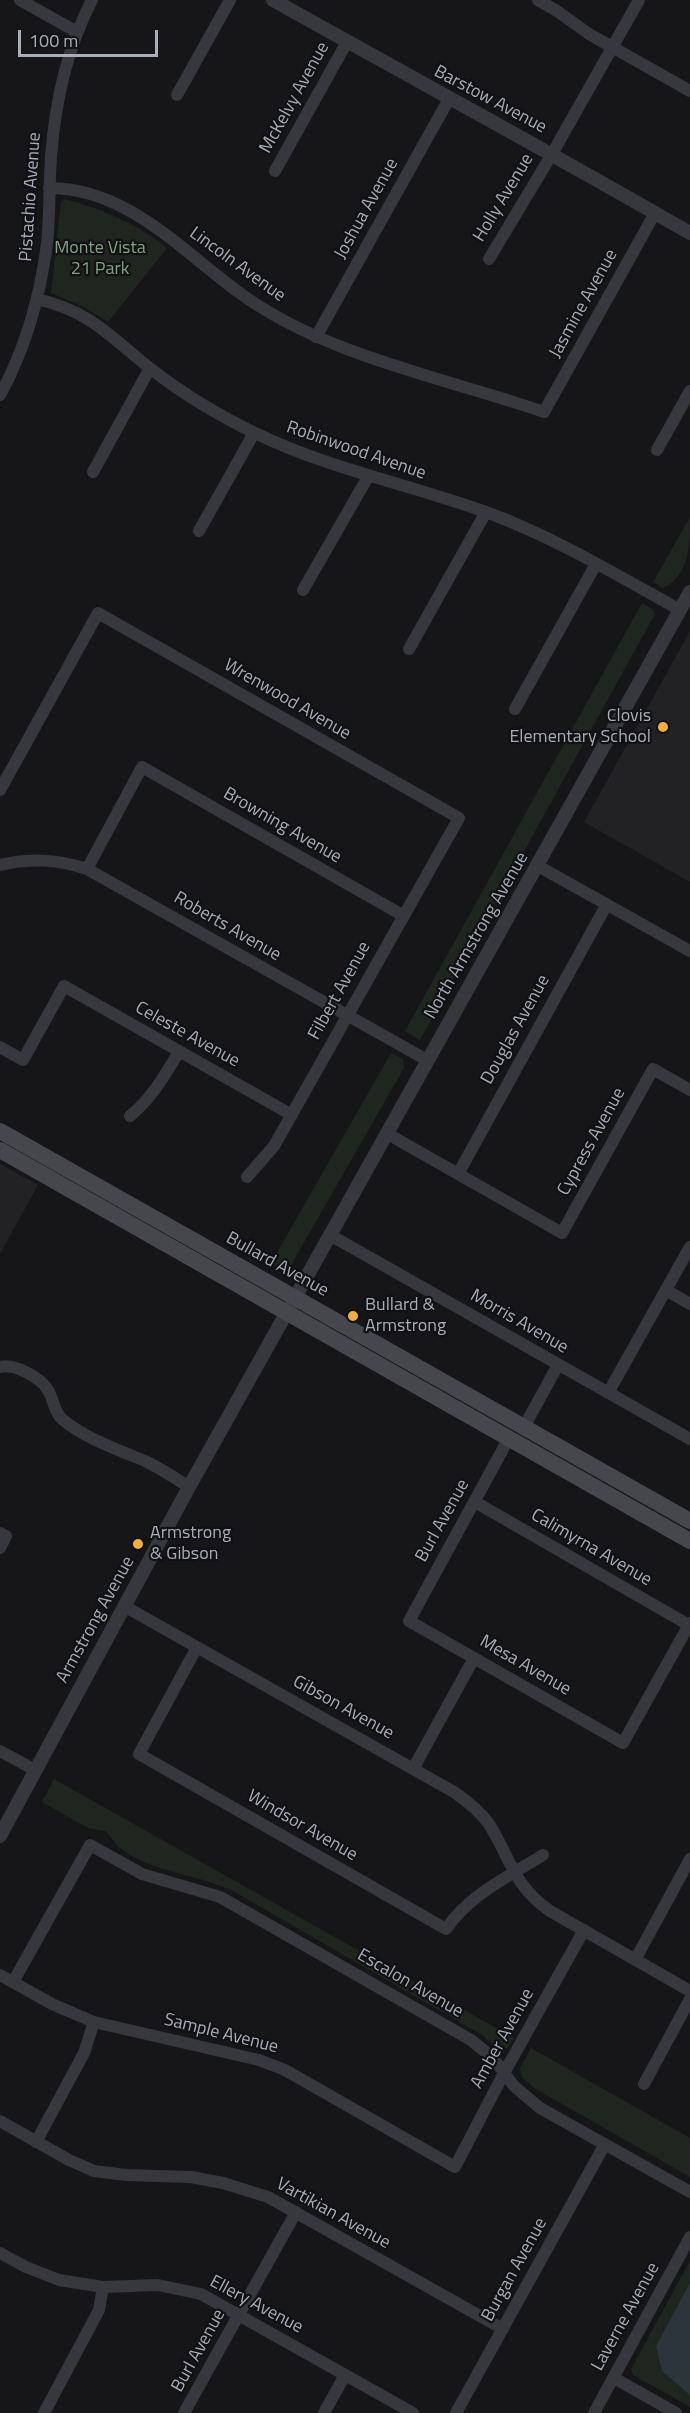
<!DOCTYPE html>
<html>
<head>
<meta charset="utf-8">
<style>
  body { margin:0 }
  #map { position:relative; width:690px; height:2413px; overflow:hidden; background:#161618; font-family:"Titillium Web",sans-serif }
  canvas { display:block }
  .scale { position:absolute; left:18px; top:30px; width:140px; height:27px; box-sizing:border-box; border:3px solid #a8adb8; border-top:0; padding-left:8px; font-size:18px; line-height:21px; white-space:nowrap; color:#a8adb8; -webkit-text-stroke:4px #111113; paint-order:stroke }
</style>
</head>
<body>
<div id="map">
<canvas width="690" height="2413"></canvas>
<div class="scale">100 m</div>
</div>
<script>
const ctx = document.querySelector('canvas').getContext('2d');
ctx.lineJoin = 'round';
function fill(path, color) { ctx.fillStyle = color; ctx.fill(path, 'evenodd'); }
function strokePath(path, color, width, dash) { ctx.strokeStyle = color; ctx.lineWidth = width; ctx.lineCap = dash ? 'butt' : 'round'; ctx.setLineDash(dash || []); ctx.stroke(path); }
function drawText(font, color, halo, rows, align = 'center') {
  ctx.font = font + ' "Titillium Web",sans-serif'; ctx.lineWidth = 4.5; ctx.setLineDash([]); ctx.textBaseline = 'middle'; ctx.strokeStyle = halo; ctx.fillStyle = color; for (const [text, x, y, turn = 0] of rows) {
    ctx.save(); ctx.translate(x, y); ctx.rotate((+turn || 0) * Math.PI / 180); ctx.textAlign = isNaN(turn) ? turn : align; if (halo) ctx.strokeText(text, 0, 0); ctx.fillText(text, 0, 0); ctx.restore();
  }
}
fill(new Path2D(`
  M690,631v251l-106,-60z
  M0,1164l38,21 -38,69z`), '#222225');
fill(new Path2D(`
  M64,199c38,9 73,25 103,49l-59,74 -26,-16 -31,-13 10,-91z
  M690,517c0,26 0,59 -27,71l-10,-6z
  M642,603l11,6 2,5 -235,426 -15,-9z
  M391,1053l12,6 1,9 -117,204 -16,-9z
  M54,1779l460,259 -6,10 -9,2 -17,-15 -249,-144c-36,-17 -83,-19 -113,-43 -6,-5 -9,-12 -15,-17l-17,-3 -46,-26z
  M531,2048l159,90v39l-156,-89 -12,-11 -2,-9z
  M690,2261v146l-57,-32 -2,-6z`), '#1e261f');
fill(new Path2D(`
  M690,2283v112l-28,-24 -6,-25z`), '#2c353c');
strokePath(new Path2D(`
  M20,0l57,32
  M538,0l19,11 32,23 101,57
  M177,95l53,-95
  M275,171l72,-129
  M49,188c77,0 131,61 188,103 87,65 206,86 307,121l111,-199
  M489,259l63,-105 87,-154
  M37,299c55,13 72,37 114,70 32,25 67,46 104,64 74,36 154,51 231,79 68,25 131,63 194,98
  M316,337l133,-238
  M0,395c26,-47 40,-99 47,-151 3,-29 2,-58 4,-87 4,-54 16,-109 41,-157
  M657,450l33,-59
  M93,472l57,-104
  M199,531l55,-98
  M303,590l66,-115
  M409,649l77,-137
  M515,709l81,-145
  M0,790l98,-177 361,205 -185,328 -27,31
  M0,865c31,-7 57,-6 87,4l340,191
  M538,866l152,85
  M87,869l55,-102 262,149
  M0,1047l23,13 41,-74 228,129
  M130,1116c22,-18 34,-40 49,-64
  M386,1133l176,100 91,-164 37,21
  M458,1174l149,-270
  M330,1235l360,204
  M666,1290l24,14
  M0,1367c14,-4 40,10 48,23 6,9 5,21 14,29 22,19 57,31 83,42 15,7 30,17 44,26
  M608,1393l82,-146
  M524,1427l34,-62
  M509,1438l-100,183 214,122 67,-120
  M475,1502l214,123
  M0,1533l6,3 -6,12
  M124,1606l330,186c13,9 26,19 35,32 22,35 24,61 61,87l140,80
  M197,1647l-58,107 307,175c24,-35 62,-52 97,-74
  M0,1751l35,19
  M413,1769l61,-111
  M635,1960l55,-101
  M0,1975l52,29 42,18 165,38 26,10 170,97 49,-94 80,-143
  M13,1982l77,-137 52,29 78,23 251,143 22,18 21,28 26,22 150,84
  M644,2084l46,-85
  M0,2121l69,39 25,11 32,4 65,2 32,6 45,14 235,132
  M36,2142l48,-89 10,-31
  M0,2253l26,14 33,13 44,7 55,-2 43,9 212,119
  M614,2378l62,35
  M44,2413l55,-103 4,-23
  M184,2413l112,-201
  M324,2413l21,-38
  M456,2413l149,-269
  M594,2413l96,-176`), '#37383d', 12);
strokePath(new Path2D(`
  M273,0c139,78 279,153 417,233
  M0,1836l189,-349 501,-895`), '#37383d', 14);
strokePath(new Path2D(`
  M0,1131l690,390
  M0,1150l690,391`), '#45474d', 16);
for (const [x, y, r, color] of [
  [663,727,6,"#f2b134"],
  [353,1316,6,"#f2b134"],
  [138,1544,6,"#f2b134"]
]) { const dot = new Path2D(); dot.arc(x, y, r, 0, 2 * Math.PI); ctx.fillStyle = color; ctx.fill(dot); strokePath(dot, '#111113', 2); }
drawText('18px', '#a8adb8', '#111113', [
  ["McKelvy Avenue",295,98,-61],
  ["Barstow Avenue",490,100,28],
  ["Pistachio Avenue",31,197,-86],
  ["Holly Avenue",504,198,-59],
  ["Joshua Avenue",367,209,-61],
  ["Lincoln Avenue",237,265,36],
  ["Jasmine Avenue",584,304,-61],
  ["Robinwood Avenue",356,451,19],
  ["Wrenwood Avenue",287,700,30],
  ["Browning Avenue",282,826,30],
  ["Roberts Avenue",227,927,30],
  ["North Armstrong Avenue",477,936,-60],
  ["Filbert Avenue",340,991,-61],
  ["Douglas Avenue",516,1030,-61],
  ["Celeste Avenue",187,1035,29],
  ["Cypress Avenue",592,1142,-61],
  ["Bullard Avenue",277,1265,29],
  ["Morris Avenue",519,1322,30],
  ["Burl Avenue",443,1521,-61],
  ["Calimyrna Avenue",591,1548,30],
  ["Armstrong Avenue",96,1620,-61],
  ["Mesa Avenue",525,1666,30],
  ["Gibson Avenue",343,1708,29],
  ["Windsor Avenue",302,1826,30],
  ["Escalon Avenue",410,1984,30],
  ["Sample Avenue",221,2034,14],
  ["Amber Avenue",503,2039,-61],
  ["Vartikian Avenue",333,2214,29],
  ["Burgan Avenue",515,2270,-61],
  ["Ellery Avenue",256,2305,28],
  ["Laverne Avenue",626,2317,-61],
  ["Burl Avenue",199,2351,-61]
]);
drawText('18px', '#7fa381', '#111113', [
  ["Monte Vista",100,249],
  ["21 Park",100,270]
]);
drawText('18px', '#a8adb8', '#111113', [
  ["Clovis",651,717,"right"],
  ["Elementary School",651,738,"right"],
  ["Bullard &",365,1306],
  ["Armstrong",365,1327],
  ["Armstrong",150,1534],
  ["& Gibson",150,1555]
], 'left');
</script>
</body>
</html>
